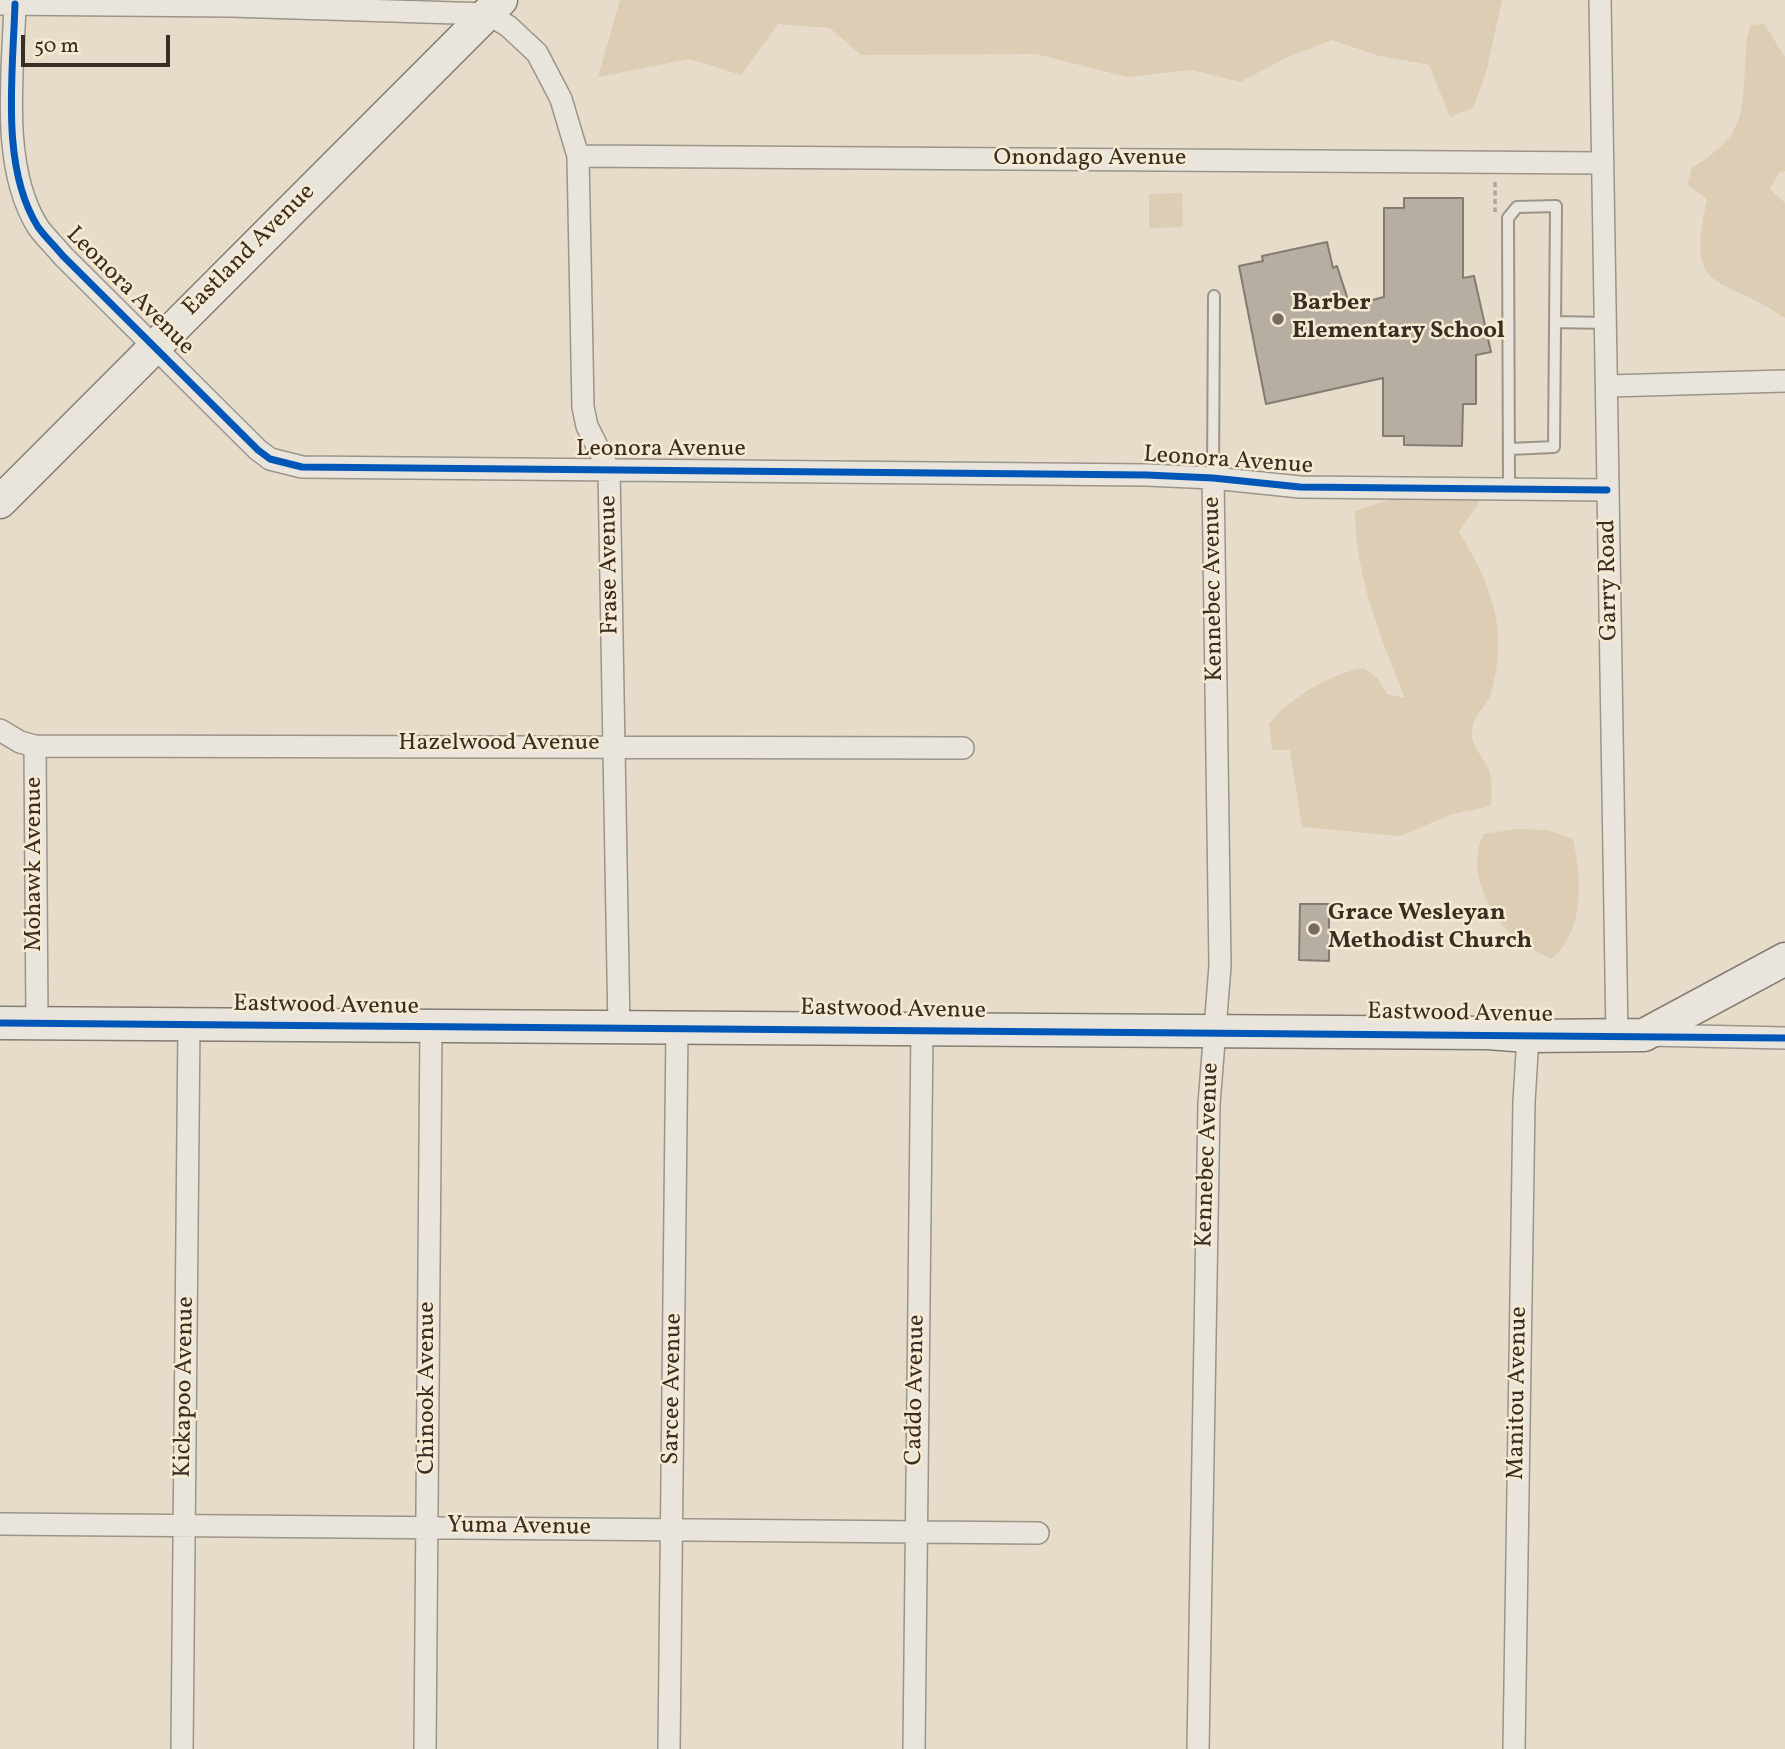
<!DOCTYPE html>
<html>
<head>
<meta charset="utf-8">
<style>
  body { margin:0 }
  #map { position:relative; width:1785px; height:1749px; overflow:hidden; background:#e6dcc9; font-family:Vollkorn,serif }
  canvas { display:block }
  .scale { position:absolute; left:21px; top:35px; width:149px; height:32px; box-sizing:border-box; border:4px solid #392e24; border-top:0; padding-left:9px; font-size:21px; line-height:24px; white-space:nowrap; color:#392e24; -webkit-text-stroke:5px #f7ead3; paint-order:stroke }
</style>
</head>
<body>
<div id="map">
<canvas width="1785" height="1749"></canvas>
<div class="scale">50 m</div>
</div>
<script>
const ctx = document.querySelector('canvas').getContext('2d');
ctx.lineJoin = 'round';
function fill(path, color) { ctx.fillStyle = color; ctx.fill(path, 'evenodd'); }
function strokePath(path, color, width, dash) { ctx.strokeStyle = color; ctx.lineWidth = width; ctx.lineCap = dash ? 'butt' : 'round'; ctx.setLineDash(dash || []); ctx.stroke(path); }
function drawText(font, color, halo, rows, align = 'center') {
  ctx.font = font + ' Vollkorn,serif'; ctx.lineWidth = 5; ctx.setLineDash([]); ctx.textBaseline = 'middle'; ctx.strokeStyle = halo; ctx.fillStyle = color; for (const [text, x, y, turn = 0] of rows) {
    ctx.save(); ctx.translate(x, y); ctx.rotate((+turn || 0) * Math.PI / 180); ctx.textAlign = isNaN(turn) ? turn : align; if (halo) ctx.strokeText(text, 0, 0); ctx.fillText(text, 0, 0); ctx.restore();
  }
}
fill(new Path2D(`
  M620,0h882l-16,73 -13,35 -23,9 -21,-52 -49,-9 -48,-16 -46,18 -46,24 -48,-12 -65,7 -91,-23 -175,1 -31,-27 -52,-4 -37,51 -51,-16 -92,18z
  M1764,24l21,33v114l-6,2 -9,16 15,14v115c-66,-46 -100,-20 -78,-119l-20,-14 5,-17c48,-30 50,-45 53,-100 1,-17 0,-28 6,-43z
  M1182,193l1,34 -34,1v-34z
  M1392,499l88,2 -21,31c33,53 51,101 31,164 -4,10 -14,18 -17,28 -6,24 13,32 17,50 3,9 1,22 1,32l-39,8 -52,22 -98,-9 -12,-77h-18l-3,-27c23,-26 60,-49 95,-55l14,11 9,15 18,4c-24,-61 -50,-121 -50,-187z
  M1516,829l31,1 26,9c9,39 12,93 -22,120 -10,-6 -23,-11 -33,-19 -29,-23 -53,-71 -34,-106z`), '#dccdb4');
const building = new Path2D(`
  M1404,198h59v80l11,-2 17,76 -15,3v49h-13l-1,42 -58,-1v-9h-21v-58l-117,26 -27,-138 24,-5 -1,-5 65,-14 6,26 4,-2 13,40 34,-9v-89h20z
  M1300,904h29v57l-30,-1z`);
fill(building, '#b5aea1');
strokePath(building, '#837c72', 2);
const lane = new Path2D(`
  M1556,322l50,1
  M1509,449l45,-2 2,-241 -39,1 -9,11 1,271
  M1213,478l1,-182`);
const street = new Path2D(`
  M1600,0l17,1035
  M0,4l231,2 257,8 20,12 29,27 24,46 17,57 5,251 4,19 22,44 10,559
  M15,4c-2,69 -15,163 23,223 7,10 17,19 25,29l195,194 12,9 32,8 845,8 66,3 87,9 307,3
  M578,156l1023,7
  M1609,386l176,-5
  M0,730l20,12 15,4 928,2
  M35,746l2,276
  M1647,1035l138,3
  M0,1524l1038,9
  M182,1749l7,-725
  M425,1749l6,-722
  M669,1749l8,-721
  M914,1749l8,-718
  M1198,1749l11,-645 11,-138 -7,-488
  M1514,1749l10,-647 4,-66`);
const secondary = new Path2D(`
  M0,502l501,-502
  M0,1023l1488,10 40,3 116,-1 141,-76`);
strokePath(lane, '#9b9489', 14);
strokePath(street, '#9b9489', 24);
strokePath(secondary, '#837c72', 35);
strokePath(new Path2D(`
  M1495,182v30`), '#aba69e', 3.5, [5, 3.5]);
strokePath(lane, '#eae5dc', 10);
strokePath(street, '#eae5dc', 21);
strokePath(secondary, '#eae5dc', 32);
strokePath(new Path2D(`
  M15,4c-2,69 -15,163 23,223 7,10 17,19 25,29l195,194 12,9 32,8 845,8 66,3 87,9 307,3
  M0,1023l1785,15`), '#0057b8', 7);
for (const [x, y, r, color] of [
  [1278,319,7,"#766b5e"],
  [1314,929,7,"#766b5e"]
]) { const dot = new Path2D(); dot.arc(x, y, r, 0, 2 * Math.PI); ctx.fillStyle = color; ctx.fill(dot); strokePath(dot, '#f7ead3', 2.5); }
drawText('24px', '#392e24', '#f7ead3', [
  ["Onondago Avenue",1090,160],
  ["Eastland Avenue",250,251,-45],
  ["Leonora Avenue",129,292,45],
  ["Leonora Avenue",661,451],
  ["Leonora Avenue",1228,462,4],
  ["Frase Avenue",611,565,-91],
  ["Garry Road",1610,580,-91],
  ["Kennebec Avenue",1215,589,-91],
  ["Hazelwood Avenue",499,745],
  ["Mohawk Avenue",36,864,-90],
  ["Eastwood Avenue",326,1007,1],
  ["Eastwood Avenue",893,1011,1],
  ["Eastwood Avenue",1460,1015,1],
  ["Kennebec Avenue",1209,1155,-88],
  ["Kickapoo Avenue",186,1387,-89],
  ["Chinook Avenue",429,1388,-90],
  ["Sarcee Avenue",674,1389,-89],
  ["Caddo Avenue",917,1390,-89],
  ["Manitou Avenue",1519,1393,-89],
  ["Yuma Avenue",519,1528,1]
]);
drawText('bold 24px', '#392e24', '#f7ead3', [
  ["Barber",1292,305],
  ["Elementary School",1292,333],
  ["Grace Wesleyan",1328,915],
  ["Methodist Church",1328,943]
], 'left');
</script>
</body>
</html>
